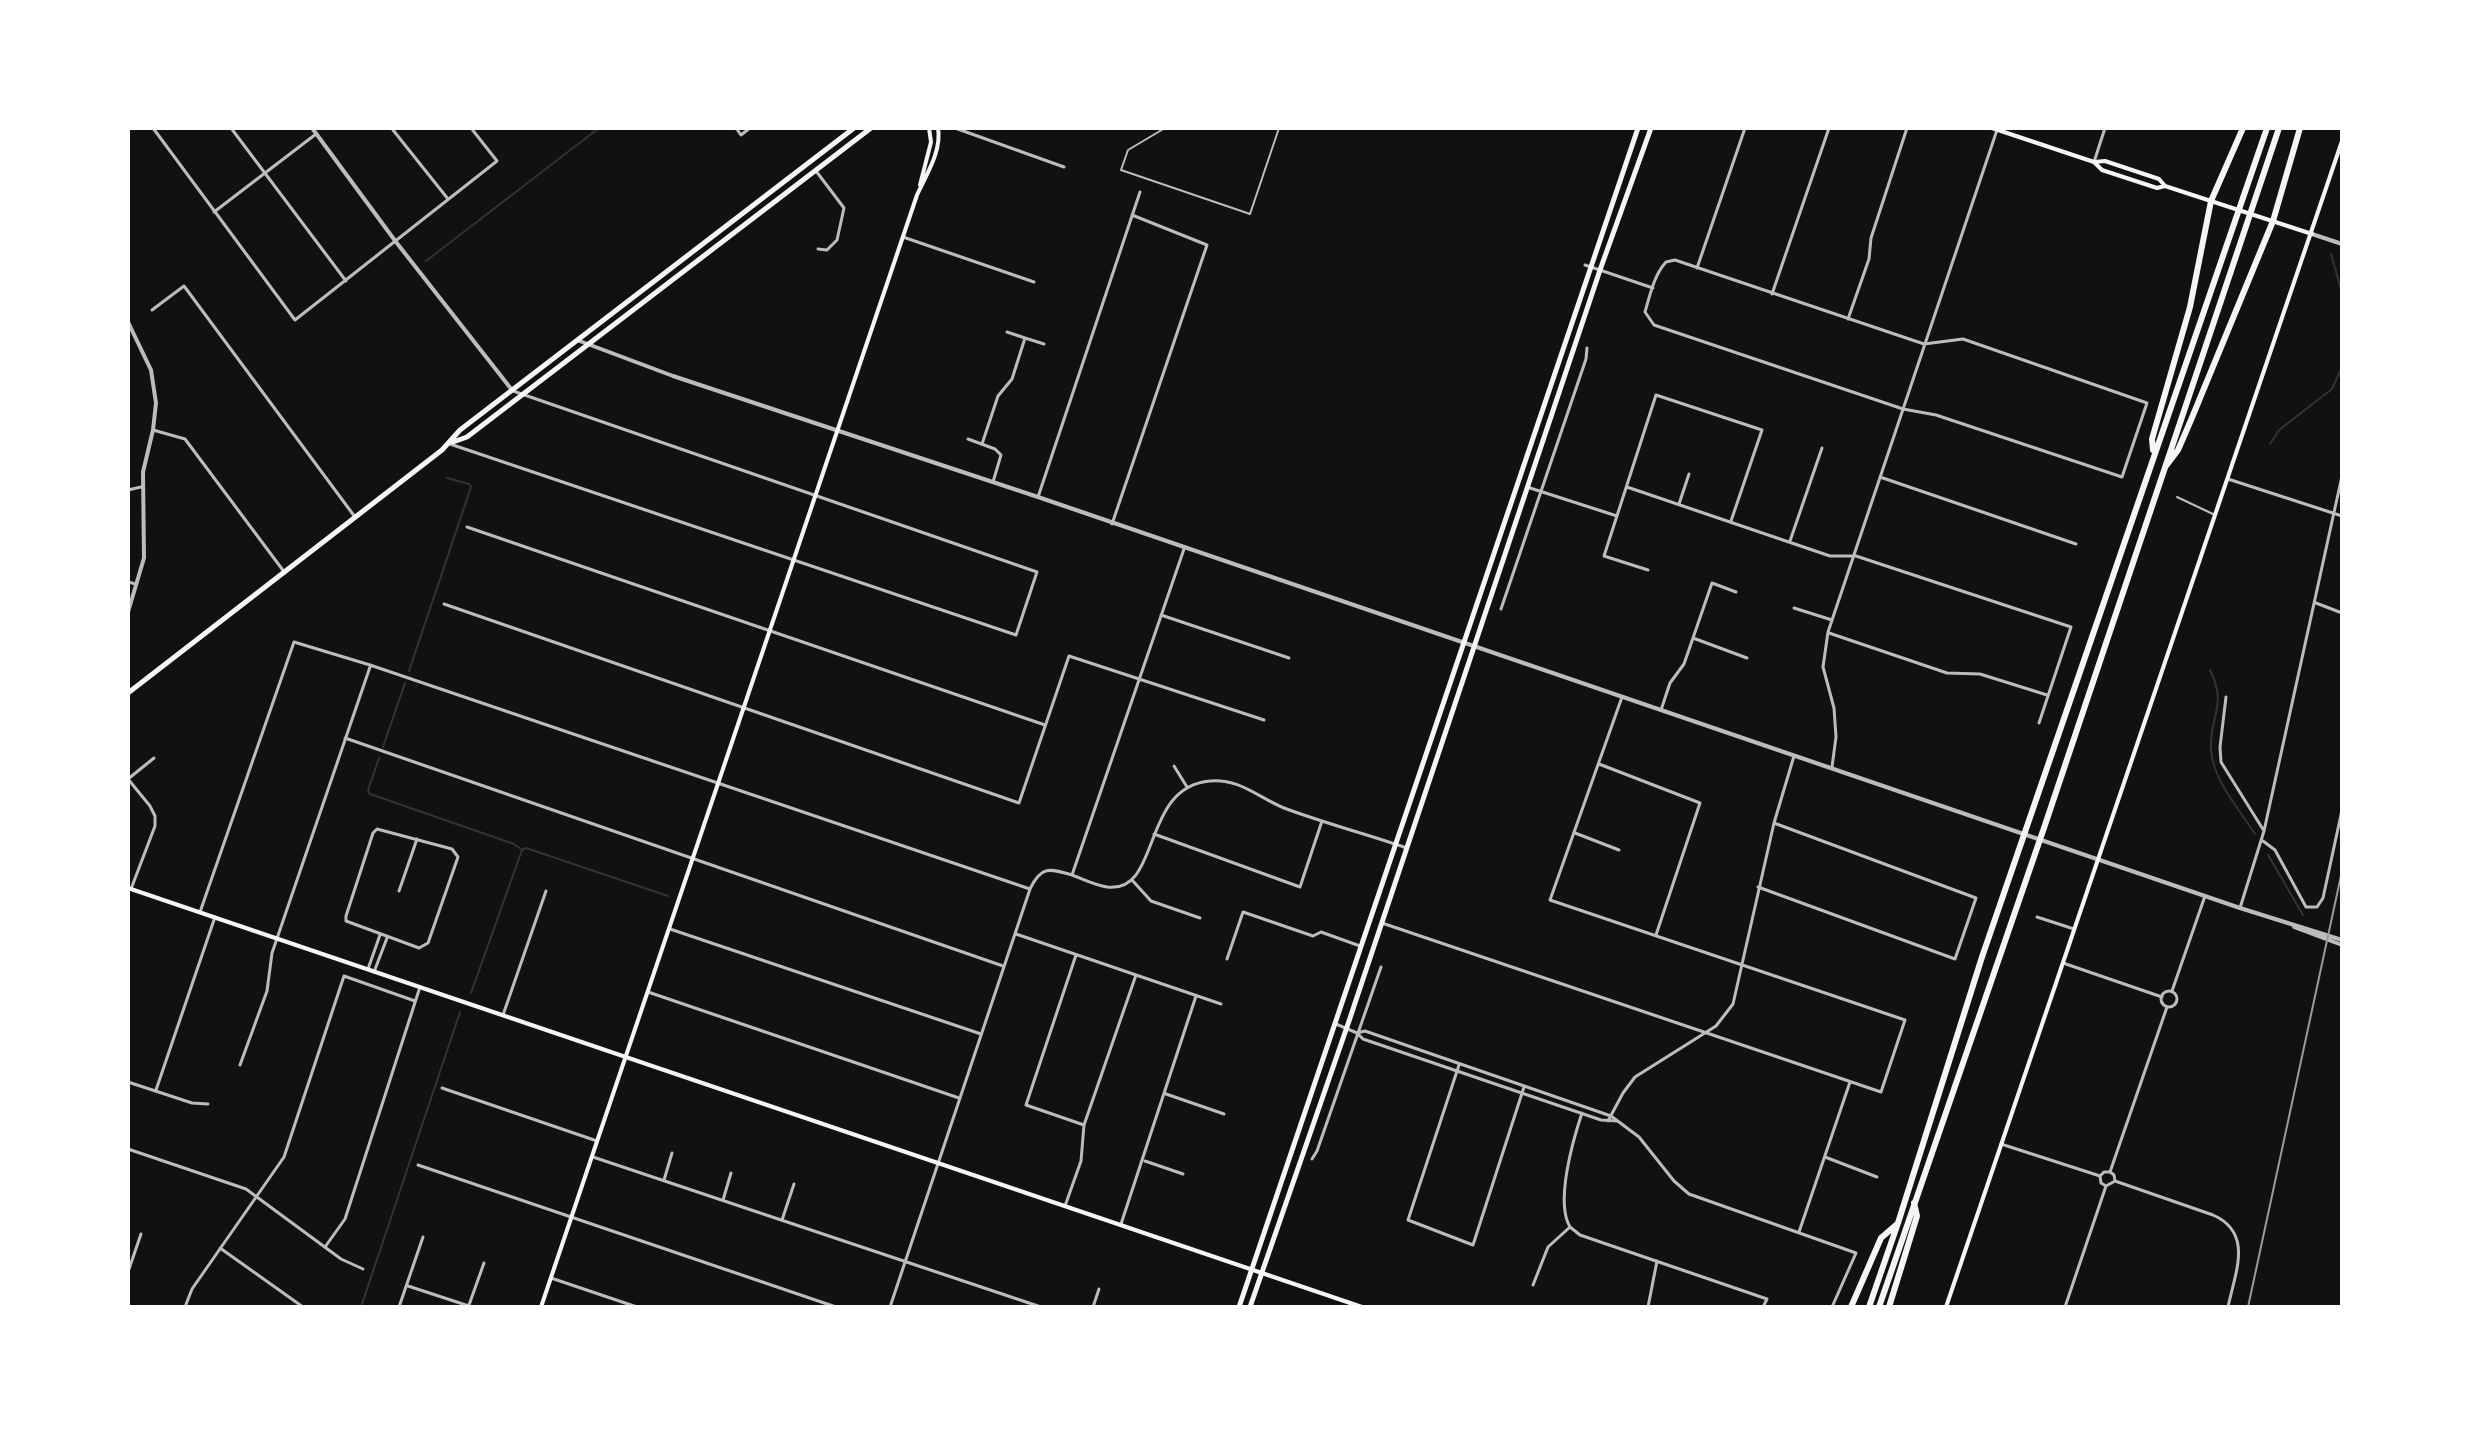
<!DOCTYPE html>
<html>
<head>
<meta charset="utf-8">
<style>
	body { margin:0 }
	#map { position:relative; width:2470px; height:1435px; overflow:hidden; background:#111; font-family:Signika,sans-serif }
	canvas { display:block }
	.frame { position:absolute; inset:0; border:130px solid #fff; pointer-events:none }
</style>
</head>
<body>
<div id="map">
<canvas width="2470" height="1435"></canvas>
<div class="frame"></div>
</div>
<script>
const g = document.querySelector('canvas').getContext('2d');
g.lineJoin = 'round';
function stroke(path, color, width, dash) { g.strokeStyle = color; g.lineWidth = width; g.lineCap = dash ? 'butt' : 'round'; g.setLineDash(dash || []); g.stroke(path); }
stroke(new Path2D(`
	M2331 254 2342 293
	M426 261 599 128
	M2270 444 2279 430 2332 389 2342 367
	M2210 670C2228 705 2209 717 2211 750 2213 780 2239 809 2255 834
	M409 671 471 487 469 484 447 478
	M383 747 405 683
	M379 758 368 790 370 794 514 844 521 849
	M2268 855 2303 915
	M471 993 522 850 526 848 668 896
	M361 1307 460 1012`), '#333', 2);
stroke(new Path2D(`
	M1165 128 1128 150 1121 170 1250 214 1279 128
	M2177 497 2215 515`), '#bcbcbc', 2);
stroke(new Path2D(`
	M153 128 295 320 497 161 471 128
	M231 128 346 281
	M736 128 741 135 750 128
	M955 128 1064 167
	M393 130 448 199
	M2094 162 2105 128
	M816 171 844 208 837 240 827 250 818 249
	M214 212 316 134
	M903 237 1034 282
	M1675 260 1924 344 1963 339 2147 403 2122 477 1936 415 1903 409 1654 325 1645 312C1650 295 1654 275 1666 262Z
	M1585 265 1653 288
	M1697 268 1745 128
	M1772 294 1829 128
	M152 310 184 286 355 517
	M1848 319 1869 259 1871 238 1907 128
	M1025 338 1044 344
	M153 430 185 439 285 573
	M968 439 995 449 1001 455 993 482
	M450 444 1016 635 1037 572 513 391
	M982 444 998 396 1012 379 1025 338 1007 332
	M1880 477 2076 544
	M2228 479 2342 516
	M1527 487 1617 516
	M1627 487 1830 556H1856L2071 627 2039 723
	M128 490 141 487
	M1038 497 1140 192
	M1679 504 1689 474
	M1112 524 1207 245 1132 215
	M467 527 1045 725
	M1790 541 1822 448
	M1648 570 1604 556 1656 395 1762 430 1731 521
	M128 582 136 584
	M2316 603 2342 613
	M444 604 1019 803 1069 656 1264 720
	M1794 608 1832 620
	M1501 609 1586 359 1587 348
	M1161 615 1289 658
	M1829 633 1947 673 1980 674 2047 695
	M1693 638 1747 658
	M2226 697 2220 747 2221 762 2264 831
	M1661 710 1670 683 1684 664 1712 583 1736 592
	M345 738 1003 966
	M1599 764 1700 803 1656 935
	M1174 766 1187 787
	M1832 767 1836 737 1834 708 1823 667 1828 632 1997 130
	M377 829 452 849 458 857 428 943 419 948 346 921V916L373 833Z
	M1575 833 1619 850
	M1154 834 1300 887 1322 821
	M2263 841 2275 850 2306 907H2317L2323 898 2342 810
	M1072 875C1083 879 1095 885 1107 887 1162 894 1140 787 1210 781 1239 778 1259 798 1284 808 1324 823 1366 834 1407 848
	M1132 880 1151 901 1200 918
	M1758 887 1955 959 1976 898 1774 823
	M131 889 155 826V816L150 806 128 779 154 758
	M399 891 417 839
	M2240 908 2264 831 2342 476
	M200 912 294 642 370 665 1030 889
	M2037 917 2074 929
	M1382 923 1881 1092 1905 1020 1550 900 1622 697
	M670 929 981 1034
	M1016 934 1221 1004
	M1076 955 1026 1105 1084 1125
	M1227 959 1243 912 1313 936 1321 932 1360 946
	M2063 963 2162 997
	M368 969 380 935
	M374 972 387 938
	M2172 991 2205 896
	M2161 999a8 8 0 1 1 16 0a8 8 0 1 1-16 0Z
	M648 992 959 1098
	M503 1015 546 891
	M1336 1024 1357 1033 1363 1039 1601 1120 1618 1121
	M1357 1033 1365 1031 1611 1116 1639 1137 1674 1181 1689 1194 1856 1253 1832 1307
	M240 1065 267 991 272 953 370 667
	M1459 1065 1408 1220 1473 1245 1524 1087
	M128 1082 192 1103 208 1104
	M442 1088 597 1141
	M156 1090 215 917
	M1166 1094 1224 1114
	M1608 1121 1623 1093 1635 1077 1716 1026 1733 1004 1774 823 1794 756
	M2001 1144 2100 1176
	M128 1149 246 1189 341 1259 363 1269
	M593 1157 1041 1307
	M1825 1157 1877 1177
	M1312 1159 1317 1151 1381 967
	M1145 1161 1183 1174
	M418 1165 836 1307
	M2110 1172 2167 1007
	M664 1180 672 1153
	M2115 1181 2213 1215C2254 1233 2235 1273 2228 1307
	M723 1200 731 1173
	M1065 1206 1081 1161 1084 1125 1136 975
	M782 1220 794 1184
	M1121 1224 1196 996
	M1570 1227 1580 1235 1767 1299 1763 1307
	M1799 1232 1850 1082
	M325 1247 345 1219 420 987
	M220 1248 303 1307
	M128 1272 141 1234
	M551 1278 637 1307
	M1533 1285 1548 1247 1570 1227C1555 1202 1573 1140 1582 1113
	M408 1286 469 1306
	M469 1305 484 1263
	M185 1307 192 1289 284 1157 344 976 415 1001
	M399 1307 423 1237
	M890 1307 1030 889C1041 866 1049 868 1072 875L1184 549
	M1093 1307 1099 1289
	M1648 1307 1657 1261
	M2065 1307 2106 1186 2115 1181 2114 1175 2110 1172H2104L2100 1176 2101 1183 2106 1186`), '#bcbcbc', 3);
stroke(new Path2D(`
	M312 128 396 242 512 390
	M2312 234 2342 244
	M128 322 151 370 156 403 153 430 143 472 144 558 128 612
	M577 340 673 376 1038 497 2240 908 2342 940
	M2294 927 2342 945`), '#bcbcbc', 4);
stroke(new Path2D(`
	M1992 128 2094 162 2102 170 2157 188 2165 186
	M2094 162 2105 161 2159 179 2165 186 2312 234
	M920 185 931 142 929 128
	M128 888 1362 1307
	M541 1307 917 195C926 175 942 151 938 128
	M1946 1307 2342 141`), '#f5f5f5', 4);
stroke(new Path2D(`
	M453 442 467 437 871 128
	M128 693 442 450 460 430 854 128
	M1239 1307 1638 128
	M1250 1307 1348 1024 1600 270 1651 128`), '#f5f5f5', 5);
stroke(new Path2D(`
	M2153 450 2152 439 2190 307 2211 201 2243 128
	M2166 466 2178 450 2191 420 2273 221 2300 128
	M1851 1307 1881 1238 1896 1225
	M1869 1307 1898 1223 1982 957 2267 128
	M1879 1307 2045 825 2279 128
	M1889 1307 1917 1216 1914 1203`), '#f5f5f5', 6);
stroke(new Path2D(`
	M2248 1307 2342 871`), '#9a9a9a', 2);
</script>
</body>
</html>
